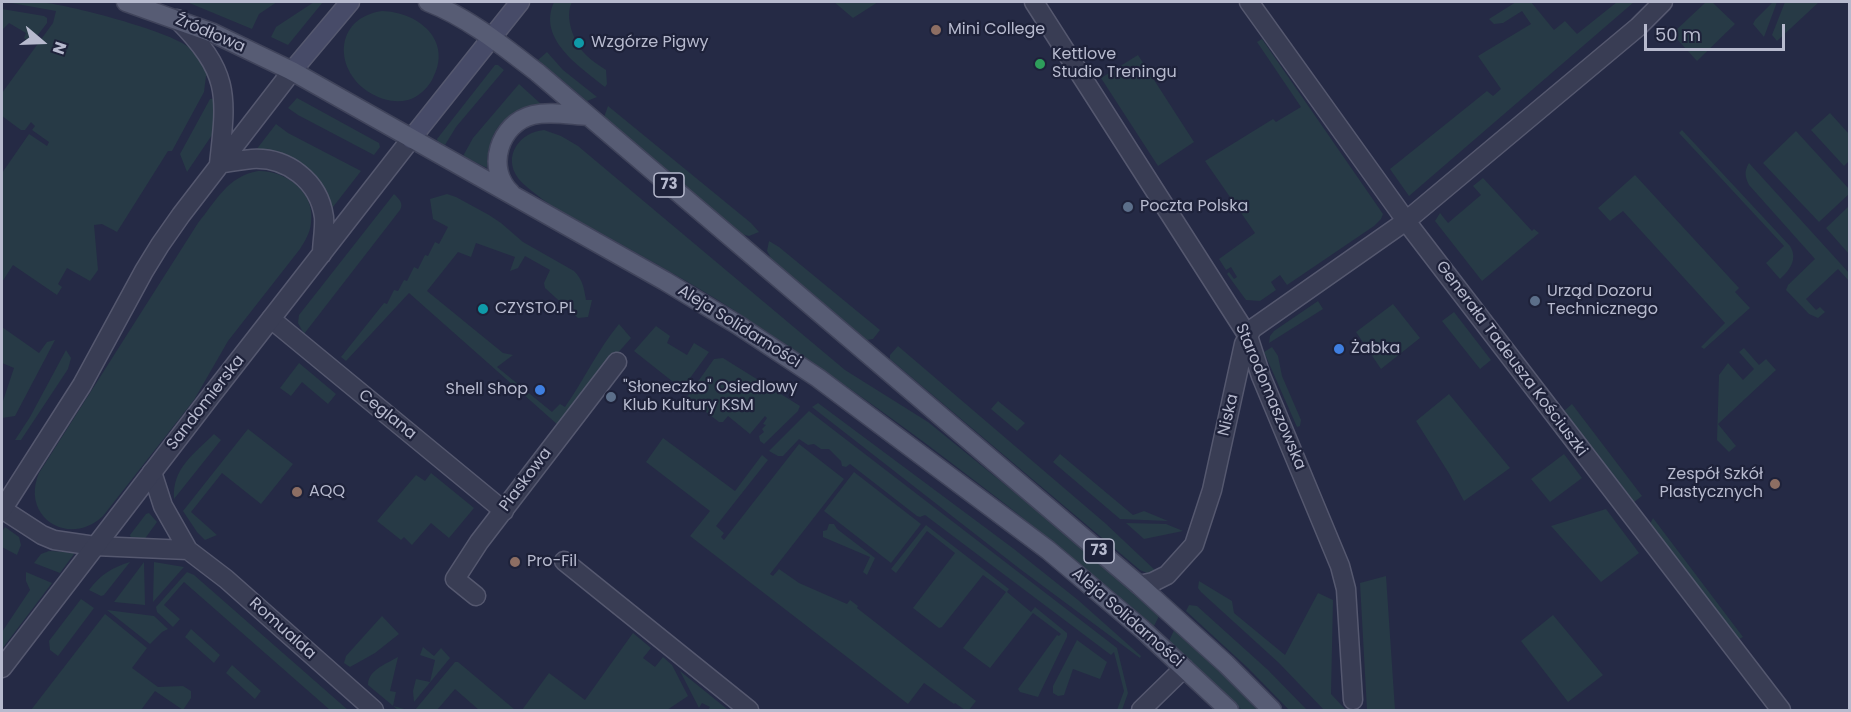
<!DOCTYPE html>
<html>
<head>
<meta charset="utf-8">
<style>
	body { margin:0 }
	#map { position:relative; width:1851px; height:712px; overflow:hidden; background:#252a45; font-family:Poppins,sans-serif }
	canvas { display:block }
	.frame { position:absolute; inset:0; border:3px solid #b7bace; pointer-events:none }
	.north { position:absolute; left:12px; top:12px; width:60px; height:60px; -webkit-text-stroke:4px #1e223a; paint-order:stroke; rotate:109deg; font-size:16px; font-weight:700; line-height:24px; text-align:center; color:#b7bace }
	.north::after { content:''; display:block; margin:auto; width:21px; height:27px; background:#b7bace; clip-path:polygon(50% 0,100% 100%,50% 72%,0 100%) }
	.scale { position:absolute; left:1644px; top:24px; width:141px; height:27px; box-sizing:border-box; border:3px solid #b7bace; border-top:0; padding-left:8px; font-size:18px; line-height:21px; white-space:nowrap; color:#b7bace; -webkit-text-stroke:4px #1e223a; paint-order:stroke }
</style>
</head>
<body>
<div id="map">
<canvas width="1851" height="712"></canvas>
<div class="frame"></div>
<div class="north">N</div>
<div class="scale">50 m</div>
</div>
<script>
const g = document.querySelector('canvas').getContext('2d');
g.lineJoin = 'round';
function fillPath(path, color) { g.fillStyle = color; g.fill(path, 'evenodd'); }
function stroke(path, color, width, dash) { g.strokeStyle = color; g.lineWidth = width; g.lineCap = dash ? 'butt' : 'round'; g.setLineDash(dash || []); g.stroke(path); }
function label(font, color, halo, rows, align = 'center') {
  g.font = font + ' Poppins,sans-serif'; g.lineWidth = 4.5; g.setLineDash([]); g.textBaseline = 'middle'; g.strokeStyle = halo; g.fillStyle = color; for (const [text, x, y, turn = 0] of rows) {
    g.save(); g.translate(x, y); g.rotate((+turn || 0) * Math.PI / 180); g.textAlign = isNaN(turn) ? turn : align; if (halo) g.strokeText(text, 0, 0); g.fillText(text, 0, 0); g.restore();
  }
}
fillPath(new Path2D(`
	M6 2C17 2 28 0 39 2 67 4 170 31 190 48 200 56 205 67 211 78L206 76 204 92 172 151H168L117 232 102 224 94 225 98 270 90 281 67 268 58 284 62 287 57 295 13 265 2 282V173L29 134 47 146 49 142 32 130 35 126 31 122 25 130H21L2 116 3 103 2 93 53 23 56 11Z
	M187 2H277L259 14 252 29Z
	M314 2H323L288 45 271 37 276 27Z
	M554 2H572C564 17 574 43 586 55 592 61 599 65 606 70L607 84 605 87C579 66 537 39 554 2Z
	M834 2H878L853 18Z
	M1516 2H1531L1554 30 1565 21 1577 34 1617 2H1634L1409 196 1390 169 1487 91 1493 96 1501 89 1478 56 1531 24 1522 11 1503 23 1494 24 1489 19Z
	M1706 2H1712L1735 24 1697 61 1676 38 1674 32Z
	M1773 2H1777L1764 37 1753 24 1755 20Z
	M1785 2H1819L1777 41 1772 35Z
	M2 9 44 16 47 18V23L31 44 24 38 26 33 9 23 2 30Z
	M382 11C419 12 454 41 432 80 427 89 418 97 408 100 395 103 383 100 372 94 333 72 333 18 382 11Z
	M1262 39 1383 214 1381 219 1374 226 1287 285 1280 275 1271 282 1276 290 1260 301 1246 300 1227 274 1229 272 1234 279 1237 277 1231 267 1226 270 1219 259 1255 233 1205 161 1273 119 1276 122 1301 107 1257 42Z
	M547 52 563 70 597 97 587 101 538 60Z
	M1138 55 1194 142 1158 166 1101 78Z
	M495 65H498L504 70 456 127 445 145 438 142 437 139Z
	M519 84 541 104C516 111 495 118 489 149 487 155 488 162 487 168L463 156 473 138Z
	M217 98 212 135 187 172 180 154 210 99Z
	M297 98 379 143 380 147 374 155 298 115 288 108Z
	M608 106 751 223 759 232 749 236 741 234 604 117Z
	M1830 113 1849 134V161L1844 166 1811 130Z
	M276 124 288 133 361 171 333 207H331C320 172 294 149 256 150Z
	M544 130 561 136 578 146 845 370 928 422 1051 522 1160 614 1154 626C1022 513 883 407 738 313 694 284 647 259 601 233 582 222 560 212 542 199 534 192 524 186 518 178 502 156 520 132 544 130Z
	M1682 130 1790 246C1798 259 1790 270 1780 279L1766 263 1784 246 1679 133Z
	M1796 131 1849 189V194L1819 222 1763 163Z
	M1749 163 1849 273V281L1838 269 1806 299 1816 310 1820 307 1825 312 1818 318 1809 314 1786 290 1788 285 1815 259 1749 185C1745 177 1744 171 1749 163Z
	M258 171C285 170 316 192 311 223 310 233 305 241 300 249L228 341 194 400 103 516C69 548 20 517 39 473L198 223C216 201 228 176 258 171Z
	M1635 175 1739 288 1735 292 1750 308 1704 349 1701 347 1725 323 1623 211 1610 221 1598 208Z
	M1483 178 1532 231 1534 229 1539 233 1482 281 1435 221 1440 213 1448 223 1481 195 1473 186Z
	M394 194C399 199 404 203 400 210L304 334 298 323 299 315Z
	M447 194 456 197 489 215 501 223 523 242 574 271C583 280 584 288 586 300H592L588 317 578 318 545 288 544 283 550 270 525 256 518 268 510 271 515 257 476 243 471 257 458 252 427 291 503 353 513 355 497 367 552 412 560 404 565 407C584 380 598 349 619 324L631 338 586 389 558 425 409 293 346 361 341 357 384 303 387 304 394 290 398 291 404 280 407 281 414 267 418 269 425 255 428 256 435 242 439 244 448 227 433 219 430 199Z
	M1849 206V254L1826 228Z
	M769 241 779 247 880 330 873 339 867 340 772 260 767 251Z
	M1318 301 1323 309 1269 343 1270 336 1274 331Z
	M1393 304 1420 338 1381 369 1356 332Z
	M1454 312 1491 360 1480 369 1442 321Z
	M656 326 670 336 667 343 687 355 694 343 709 352 682 389 634 351Z
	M2 327 39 353 47 342 55 340 15 416 2 418V404L14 368 2 363Z
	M898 346 1105 523 1158 573 1149 574 1140 570 890 359V355Z
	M1272 347 1278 356 1282 376 1301 420 1300 426 1297 427 1264 352Z
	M1744 348 1759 365 1766 359 1776 370 1718 424 1736 446 1729 452 1717 440 1719 375 1728 363 1743 380 1754 369 1739 352Z
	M66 350 71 358 68 369 21 440H15L30 417Z
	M723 358 800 406 798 411 764 444 760 441 759 436 764 432 762 429 766 425 763 424 767 418 765 416 750 434 728 416 723 422H719L693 402 691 404 687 397 714 359Z
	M299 363 336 394 328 404 302 382 291 396 280 388Z
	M1449 394 1510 468 1464 501 1450 475 1416 421Z
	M998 401 1025 423 1017 431 991 409Z
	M818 403 1014 549 1078 600 1141 656 1140 658 1020 569 812 407Z
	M1572 404 1642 496 1634 502 1564 411Z
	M809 411 1117 648 1128 693 1122 710H1117L1124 691 1114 652 1111 655 925 515 920 517 917 516 850 464 846 467 842 466 841 461 829 449H821L814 444 808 445 799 439 783 456H778L769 451Z
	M248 429 293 464 261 504 222 473 191 512 217 535 205 540 197 532 183 511Z
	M214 434 221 440 174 499C172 468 194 454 214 434Z
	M663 438 735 491 762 455 768 460 716 526 724 533 721 537 724 540 799 444 844 479 770 574 773 576 779 569 799 583 847 604 850 600 858 606 857 608 976 701 969 710H965L955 703 954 704 924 683 908 704 690 536 710 511 646 462Z
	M1060 454 1133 515 1144 511 1168 521 1120 519 1053 462Z
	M1564 454 1582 478 1550 502 1531 479Z
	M854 472 921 524 891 563 824 511Z
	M431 473 474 508 449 538 431 523 412 545 404 537 401 540 377 521 416 475 425 481Z
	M1606 509 1639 553 1601 582 1551 526Z
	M149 513 157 522 144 540 131 538 130 535 146 514Z
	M1653 518 1743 637 1739 639 1650 524Z
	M1126 523 1166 524 1183 531 1144 539Z
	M829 524H834L837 529 875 558 867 575 863 572 870 557 823 537V531L827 530Z
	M926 525 1009 589 1007 592 1031 612 1035 607 1067 633V637L1038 697 1020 692 1018 689 1057 635 1059 636 1061 634 1033 613 990 668 963 648 1006 592 983 575 942 627 939 628 913 608 955 553 927 531 896 573 891 569Z
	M5 527 19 537 21 545 17 555 2 547V532Z
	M49 551 72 552 74 554 60 573 34 563 41 554Z
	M130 562 104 595 101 596 89 590C100 575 113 567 130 562Z
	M144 562 145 605 114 602Z
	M154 562 184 567 153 602Z
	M26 572 52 583 2 649V632L30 590 26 581Z
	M187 572 194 575 348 710H330L184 582 164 605 180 619 173 627 157 612 156 607Z
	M1386 576 1395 710H1367L1360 583Z
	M1199 581 1232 601 1234 613 1285 655 1318 593 1333 600 1331 694 1346 710H1324L1279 663 1201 592 1198 588Z
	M81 599 94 608 58 656 50 650 49 641Z
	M1189 605 1197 606 1268 670 1307 710H1289L1248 668 1186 611Z
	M107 610 154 616 168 629 162 632 150 644Z
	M105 614 147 648 132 668 158 687 183 686 191 691V698L183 710 155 691 141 710H31Z
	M1553 615 1603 675 1568 702 1521 641Z
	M382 616 399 634 375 653 350 667 344 663 346 656Z
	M1175 628 1228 679 1257 710H1242L1169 641Z
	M191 629 220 655 214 663 185 637Z
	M633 633 651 648 643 658 655 667 663 657 672 665 688 696 667 710H522L549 673 585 700Z
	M1077 640 1107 662 1100 679 1073 669 1064 695 1058 696 1053 693V686Z
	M423 647 434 656 441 648 450 658 414 702 413 691 416 679 430 682 435 660 420 655Z
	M398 657 390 691 396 692 393 706 408 710H398L368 685C368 670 386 664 398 657Z
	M455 662H458L514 709 479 710 455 689 437 710H415Z
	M232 665 261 691 255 699 226 673Z
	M680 671 727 709V710H708L710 707 702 703 699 708Z`), '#273a46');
const minor = new Path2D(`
	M1034 2 1248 336 1261 376 1340 566 1346 589 1353 700
	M1249 2 1412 229 1781 710
	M271 319 504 511
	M152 472 163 506 188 550 226 579 374 710
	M2 509 42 535 54 540 95 546 188 550
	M564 561 749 710
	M1139 585 1153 582 1167 575 1194 545 1212 490 1244 344 1252 329 1406 221 1638 27 1663 2
	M476 596 455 579 479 542 617 362
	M1141 710 1184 668`);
const tertiary = new Path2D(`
	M177 19C230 73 227 93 219 164
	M219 164C230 162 241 160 252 159 287 157 319 181 324 217 325 229 322 242 322 254
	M2 510 82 385 144 271 160 245 181 215 292 71
	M2 668 210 397 411 139`);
const secondary = new Path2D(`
	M292 71 350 2
	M411 139 520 2`);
const primary = new Path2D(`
	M126 2 213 33 292 71 665 281 738 325 818 378 1048 550 1143 630 1229 710
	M428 2C469 18 503 46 538 73L1139 585 1226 664 1272 710
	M511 193C485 169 499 123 533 115 550 111 570 115 588 116`);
stroke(minor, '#55586f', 21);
stroke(tertiary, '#55586f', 21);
stroke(secondary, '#55586f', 21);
stroke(primary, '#40445b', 21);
stroke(minor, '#393d54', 18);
stroke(tertiary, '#393d54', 18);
stroke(secondary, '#474b68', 18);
stroke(primary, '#575c74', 18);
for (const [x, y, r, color] of [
	[936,30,6,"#8d6e63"],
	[579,43,6,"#0f9aa8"],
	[1040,64,6,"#2e9e5b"],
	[1128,207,6,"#5c6f8a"],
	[1535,301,6,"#5c6f8a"],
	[483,309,6,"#0f9aa8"],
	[1339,349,6,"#3f7fe0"],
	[540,390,6,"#3f7fe0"],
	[611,397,6,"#5c6f8a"],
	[1775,484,6,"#8d6e63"],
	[297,492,6,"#8d6e63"],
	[515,562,6,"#8d6e63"]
]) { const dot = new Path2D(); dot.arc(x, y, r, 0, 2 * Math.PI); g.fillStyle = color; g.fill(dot); stroke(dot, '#1e223a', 2); }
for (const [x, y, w] of [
	[669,185,30],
	[1099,551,30]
]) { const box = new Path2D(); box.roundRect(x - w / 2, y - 12, w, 24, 4.5); g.fillStyle = '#1e223a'; g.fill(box); stroke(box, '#b7bace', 1.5); }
label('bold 15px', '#b7bace', null, [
	["73",669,185],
	["73",1099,551]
]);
label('16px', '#b7bace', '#1e223a', [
	["Mini College",948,30],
	["Wzgórze Pigwy",591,43],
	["Kettlove",1052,55],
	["Studio Treningu",1052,73],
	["Poczta Polska",1140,207],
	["Urząd Dozoru",1547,292],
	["Technicznego",1547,310],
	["CZYSTO.PL",495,309],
	["Żabka",1351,349],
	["\"Słoneczko\" Osiedlowy",623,388],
	["Klub Kultury KSM",623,406],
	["Shell Shop",528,390,"right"],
	["Zespół Szkół",1763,475,"right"],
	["Plastycznych",1763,493,"right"],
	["AQQ",309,492],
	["Pro-Fil",527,562]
], 'left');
label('16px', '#b7bace', '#1e223a', [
	["Źródłowa",210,34,23],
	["Aleja Solidarności",739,327,32],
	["Generała Tadeusza Kościuszki",1511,359,53],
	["Starodomaszowska",1270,397,67],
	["Sandomierska",206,403,-52],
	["Ceglana",387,415,39],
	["Niska",1229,415,-77],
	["Piaskowa",526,480,-53],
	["Aleja Solidarności",1127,618,41],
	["Romualda",282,629,42]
]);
</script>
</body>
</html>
